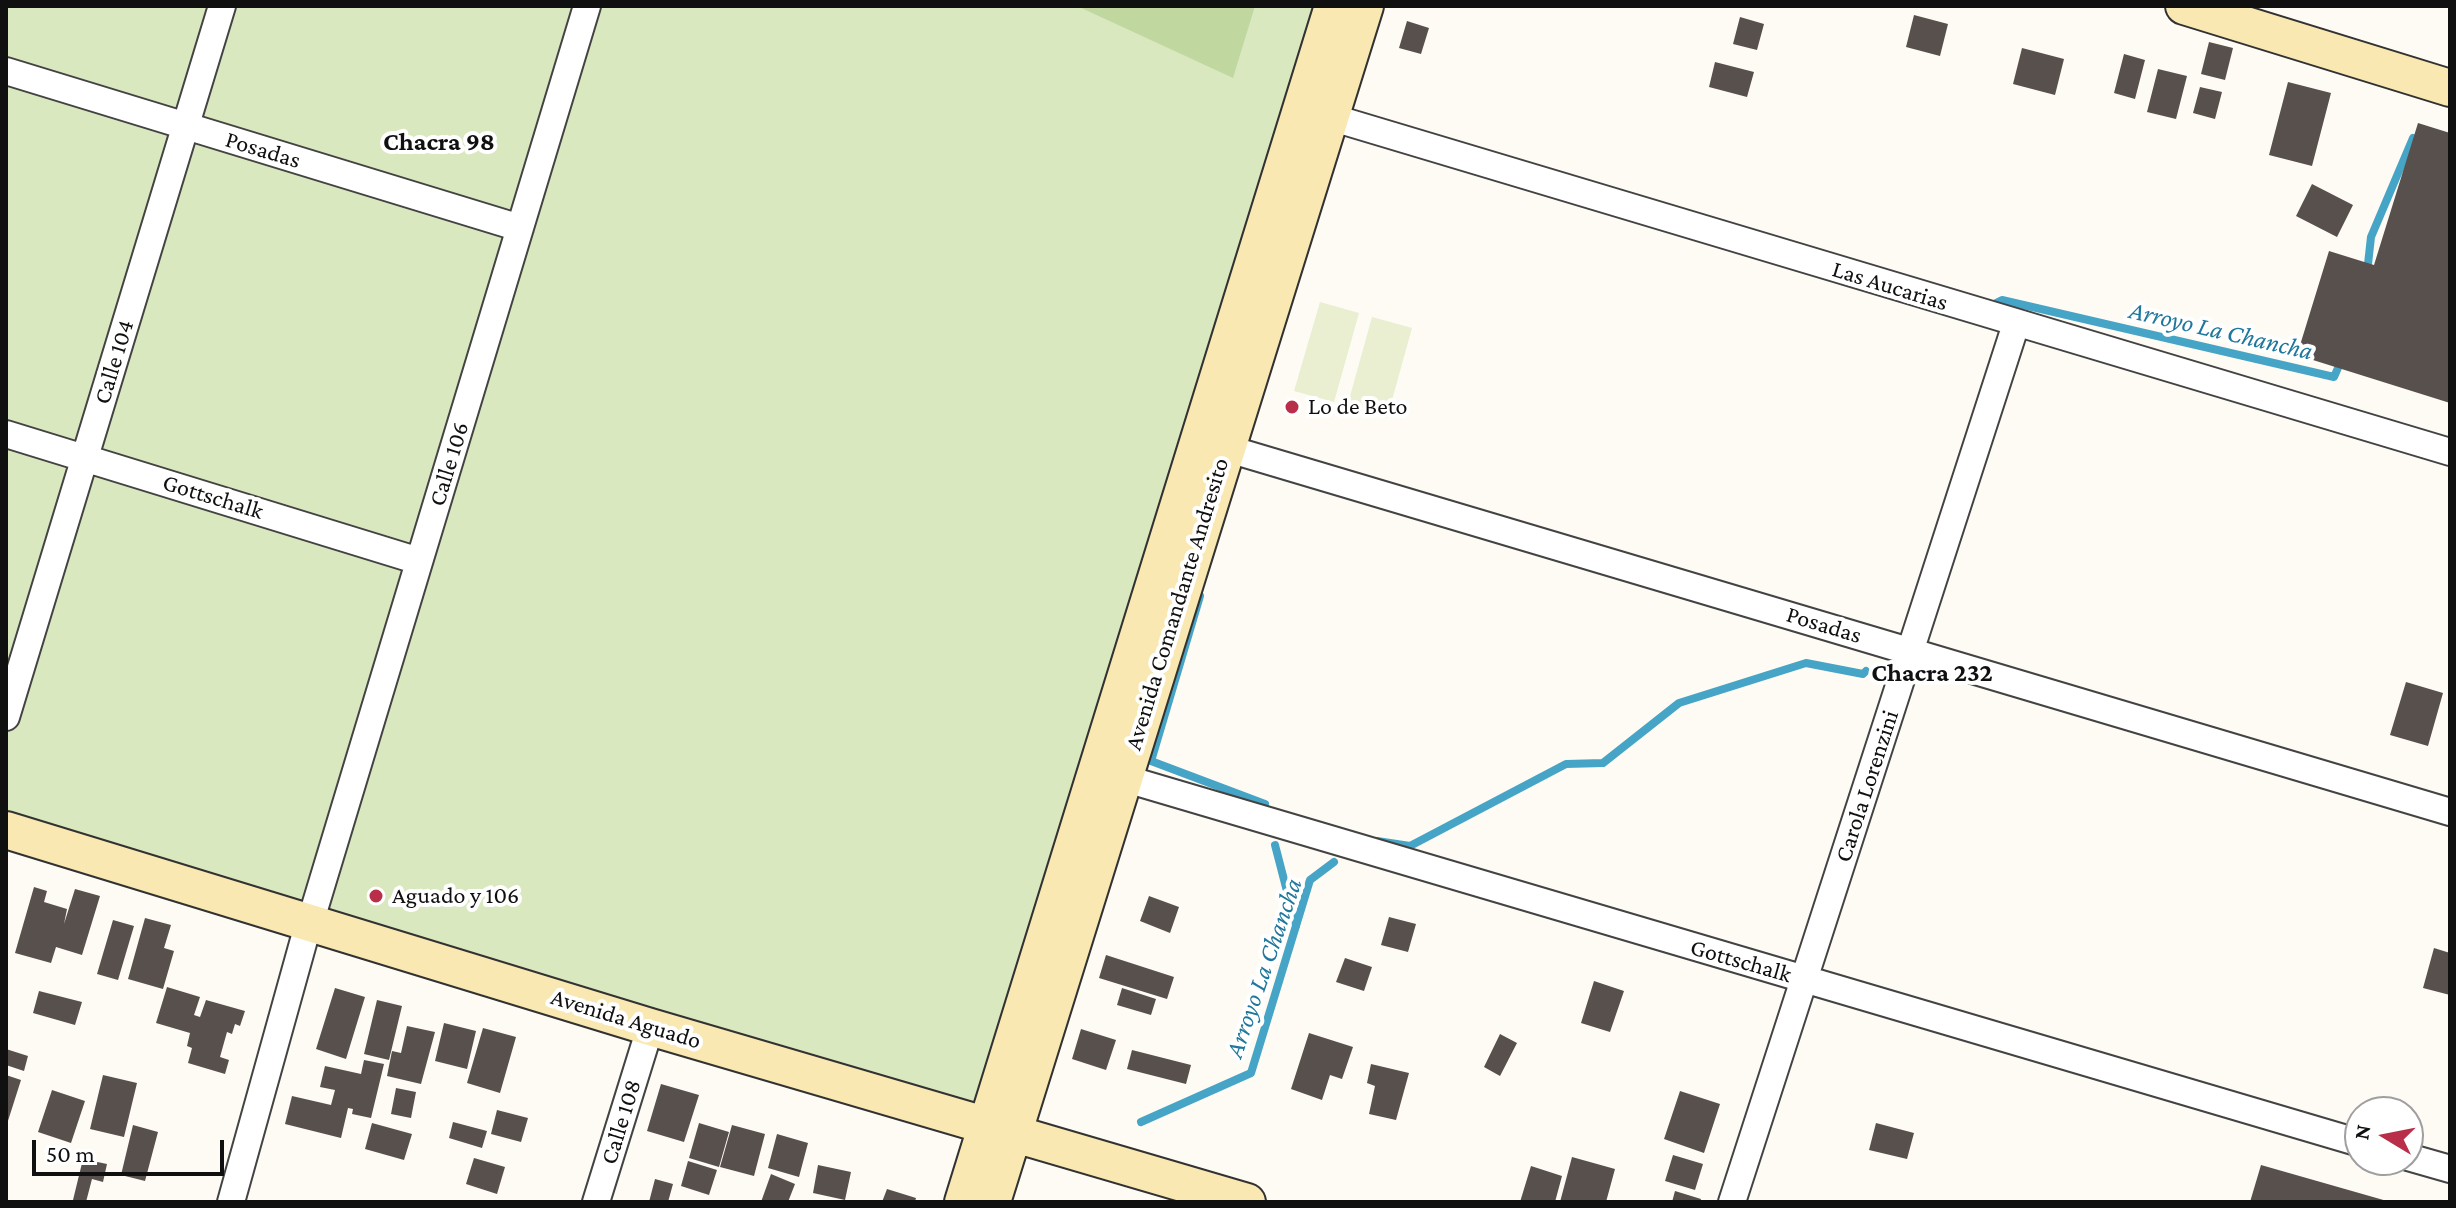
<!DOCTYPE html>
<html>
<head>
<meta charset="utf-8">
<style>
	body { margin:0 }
	#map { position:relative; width:2456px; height:1208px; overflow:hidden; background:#fefbf4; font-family:"Crimson Pro",serif }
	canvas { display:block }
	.frame { position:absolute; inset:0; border:8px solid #101010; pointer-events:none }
	.north { position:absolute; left:2344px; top:1096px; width:80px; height:80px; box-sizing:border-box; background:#fff; border:2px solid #9f9f9f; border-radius:50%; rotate:280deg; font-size:22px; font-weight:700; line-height:32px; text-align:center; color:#101010 }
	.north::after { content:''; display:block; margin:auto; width:28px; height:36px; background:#b92f49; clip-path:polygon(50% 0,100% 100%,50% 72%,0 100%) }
	.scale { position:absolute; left:32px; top:1140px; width:192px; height:36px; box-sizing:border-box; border:4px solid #101010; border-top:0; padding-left:10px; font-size:24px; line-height:28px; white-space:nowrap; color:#101010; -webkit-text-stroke:6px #fff; paint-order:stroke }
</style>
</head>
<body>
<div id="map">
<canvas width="2456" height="1208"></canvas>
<div class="frame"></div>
<div class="north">N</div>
<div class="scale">50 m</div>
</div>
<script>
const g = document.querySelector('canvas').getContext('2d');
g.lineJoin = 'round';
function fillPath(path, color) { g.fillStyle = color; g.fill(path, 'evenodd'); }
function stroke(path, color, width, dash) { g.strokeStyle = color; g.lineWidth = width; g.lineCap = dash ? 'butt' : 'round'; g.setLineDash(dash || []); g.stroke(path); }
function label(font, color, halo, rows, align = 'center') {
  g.font = font + ' "Crimson Pro",serif'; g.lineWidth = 8; g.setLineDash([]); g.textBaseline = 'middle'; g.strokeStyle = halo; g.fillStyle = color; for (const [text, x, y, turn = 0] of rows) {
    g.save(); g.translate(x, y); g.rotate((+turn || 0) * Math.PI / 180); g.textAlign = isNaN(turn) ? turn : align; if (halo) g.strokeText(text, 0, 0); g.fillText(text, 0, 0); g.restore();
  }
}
fillPath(new Path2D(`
	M6 6H1323L976 1120 6 822Z`), '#dae8bf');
fillPath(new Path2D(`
	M1077 6H1255L1233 78Z`), '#c0d89f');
fillPath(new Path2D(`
	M1320 302 1359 313 1334 402 1294 391Z
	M1372 317 1412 328 1387 418 1347 407Z`), '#e9efd0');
stroke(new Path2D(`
	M2367 273 2371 237 2413 138
	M1992 305 2002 300 2334 377 2341 361
	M1200 596 1151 761 1265 804
	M1377 841 1410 846 1566 764 1603 763 1679 703 1806 663 1863 674 1866 671
	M1275 845 1296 926
	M1141 1122 1251 1073 1310 880 1334 862`), '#46a5c6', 8);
fillPath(new Path2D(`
	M1914 15 1948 24 1940 56 1906 47Z
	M1740 17 1764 24 1757 50 1733 44Z
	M1407 21 1429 28 1421 54 1399 48Z
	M2209 42 2233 48 2225 80 2201 74Z
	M2022 48 2064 59 2055 95 2013 84Z
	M2124 54 2145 60 2135 99 2114 93Z
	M1715 62 1754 72 1747 97 1709 87Z
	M2158 69 2187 76 2176 119 2147 112Z
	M2288 82 2331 93 2312 166 2269 155Z
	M2200 87 2222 92 2215 119 2193 113Z
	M2418 123 2450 133V403L2297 355 2329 251 2374 265Z
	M2312 184 2353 205 2337 237 2296 216Z
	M2406 682 2443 693 2428 746 2390 735Z
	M34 887 47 891 44 902 67 909 64 924 75 889 100 896 82 955 56 947 51 963 15 953Z
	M1149 896 1179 907 1170 933 1140 921Z
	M1389 917 1416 924 1408 952 1381 945Z
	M145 918 171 925 164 948 174 951 163 989 128 979Z
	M113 920 134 926 118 980 97 974Z
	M2434 948 2450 953V995L2423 988Z
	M1106 955 1174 977 1167 999 1099 978Z
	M1345 958 1372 967 1364 991 1336 982Z
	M1594 981 1624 991 1610 1032 1581 1023Z
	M167 987 200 997 194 1015 200 1017 206 1000 245 1011 240 1026 235 1024 232 1034 227 1032 220 1057 229 1060 225 1074 188 1063 192 1048 187 1046 190 1033 156 1023Z
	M335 988 365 997 346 1059 316 1049Z
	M1122 988 1156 999 1151 1015 1117 1005Z
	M39 991 82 1002 75 1025 33 1013Z
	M377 1000 402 1006 389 1060 364 1054Z
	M444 1023 476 1031 467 1069 435 1061Z
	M407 1026 435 1032 421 1084 387 1076 392 1051 401 1053Z
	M483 1028 516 1037 500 1093 467 1083Z
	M1081 1029 1116 1040 1106 1070 1072 1059Z
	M1309 1033 1353 1047 1342 1079 1330 1075 1322 1100 1291 1089Z
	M1500 1034 1517 1043 1500 1076 1484 1067Z
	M6 1049 28 1056 24 1071 6 1065Z
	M1132 1050 1191 1065 1186 1084 1127 1069Z
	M364 1060 384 1064 371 1118 352 1114 353 1109 348 1108 341 1138 285 1124 292 1096 331 1105 335 1090 320 1087 325 1066 361 1074Z
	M1371 1064 1409 1073 1396 1120 1369 1114 1375 1086 1367 1083Z
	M6 1075 21 1080 7 1124H6Z
	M103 1075 137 1083 124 1137 90 1129Z
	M661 1084 699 1095 684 1142 647 1131Z
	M396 1088 416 1092 411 1118 391 1114Z
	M52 1090 85 1101 71 1143 38 1132Z
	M1680 1091 1720 1104 1704 1153 1664 1139Z
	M497 1110 528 1118 521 1142 491 1134Z
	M453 1122 487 1131 482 1148 449 1138Z
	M372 1123 412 1134 404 1160 365 1149Z
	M699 1123 729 1132 719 1167 689 1158Z
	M1876 1123 1914 1133 1907 1159 1869 1150Z
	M133 1125 158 1132 145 1181 121 1175Z
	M732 1125 765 1134 754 1176 720 1167Z
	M777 1134 808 1143 799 1177 768 1168Z
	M1673 1155 1703 1164 1695 1190 1665 1181Z
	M1572 1157 1615 1169 1606 1202H1560Z
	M474 1158 505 1167 497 1194 466 1184Z
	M83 1159 107 1164 103 1182 92 1179 86 1202 73 1200Z
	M688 1161 717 1170 709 1195 681 1186Z
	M818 1165 851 1172 845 1200 813 1193Z
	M2261 1165 2387 1201V1202H2250Z
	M1531 1166 1562 1176 1555 1202H1520Z
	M771 1174 795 1184 788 1202H761Z
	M655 1179 673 1184 668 1202H649Z
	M887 1189 916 1198 915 1202H882Z
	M1675 1191 1701 1199 1700 1202H1672Z`), '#58504d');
const street = new Path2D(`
	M6 71 520 228
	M1330 117 2450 452
	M6 434 419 561
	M1212 444 2450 812
	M6 717 222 6
	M1123 778 2360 1143
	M310 923 587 6
	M2408 1157 2450 1169
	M231 1202 305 936
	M596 1202 646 1041
	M1732 1202 2016 324`);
const secondary = new Path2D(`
	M2184 6 2450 88
	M6 830 650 1027 1247 1202
	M963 1202 1333 6
	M992 1202 1365 6`);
stroke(street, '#434343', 30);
stroke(secondary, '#323232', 40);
stroke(street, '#fff', 26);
stroke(secondary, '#fae8b3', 36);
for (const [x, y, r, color] of [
	[1292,407,8,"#b92f49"],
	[376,896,8,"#b92f49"]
]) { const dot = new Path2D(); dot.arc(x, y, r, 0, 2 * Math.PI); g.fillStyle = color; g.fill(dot); stroke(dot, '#fff', 3); }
label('24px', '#101010', '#fff', [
	["Posadas",263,150,17],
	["Las Aucarias",1890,286,17],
	["Calle 104",114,362,-73],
	["Calle 106",449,464,-73],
	["Gottschalk",213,497,17],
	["Avenida Comandante Andresito",1177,604,-73],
	["Posadas",1824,625,17],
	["Carola Lorenzini",1867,786,-72],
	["Gottschalk",1741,961,16],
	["Avenida Aguado",626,1019,17],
	["Calle 108",621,1122,-73]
]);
label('24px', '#101010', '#fff', [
	["Lo de Beto",1308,407],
	["Aguado y 106",392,896]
], 'left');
label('bold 26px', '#101010', '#fff', [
	["Chacra 98",439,142],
	["Chacra 232",1932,673]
]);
label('italic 26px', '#1f779c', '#fff', [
	["Arroyo La Chancha",2221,331,13],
	["Arroyo La Chancha",1264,968,-71]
]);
</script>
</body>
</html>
